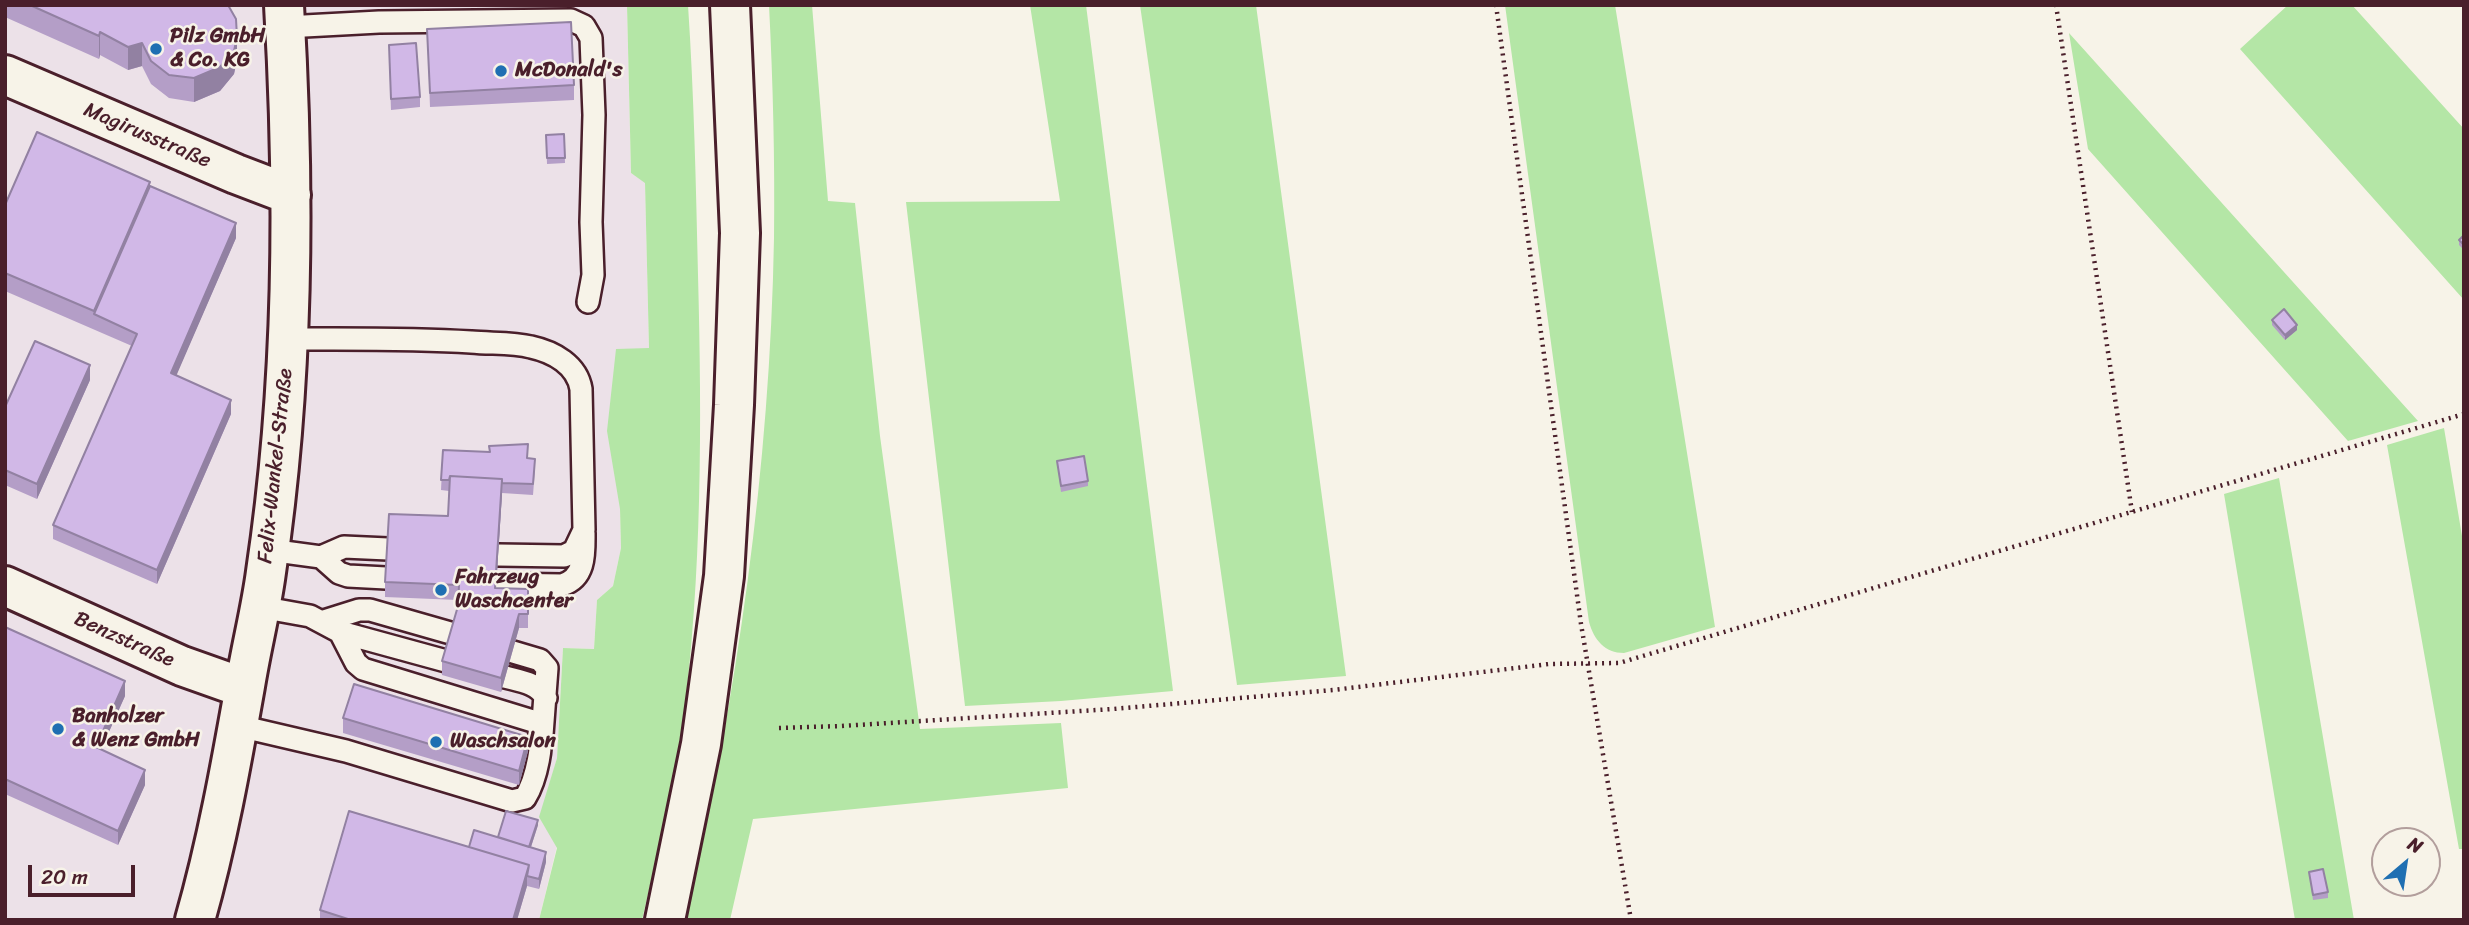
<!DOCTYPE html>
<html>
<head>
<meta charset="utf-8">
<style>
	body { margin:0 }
	#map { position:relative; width:2469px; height:925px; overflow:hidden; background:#f7f3e8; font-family:Sriracha,sans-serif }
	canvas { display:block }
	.frame { position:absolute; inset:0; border:7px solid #4a1f2b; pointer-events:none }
	.north { position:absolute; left:2371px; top:827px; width:70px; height:70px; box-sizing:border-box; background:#f7f3e8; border:2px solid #b29e9c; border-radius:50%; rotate:29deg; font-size:19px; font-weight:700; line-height:28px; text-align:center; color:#4a1f2b }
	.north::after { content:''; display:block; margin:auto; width:24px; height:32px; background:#1f6fb2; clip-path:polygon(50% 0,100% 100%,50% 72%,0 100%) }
	.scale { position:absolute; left:28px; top:865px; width:107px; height:32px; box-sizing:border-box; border:4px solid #4a1f2b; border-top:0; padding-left:9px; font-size:21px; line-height:24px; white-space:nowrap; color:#4a1f2b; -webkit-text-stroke:5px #f7f3e8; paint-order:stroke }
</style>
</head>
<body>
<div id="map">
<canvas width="2469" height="925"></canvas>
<div class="frame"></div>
<div class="north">N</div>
<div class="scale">20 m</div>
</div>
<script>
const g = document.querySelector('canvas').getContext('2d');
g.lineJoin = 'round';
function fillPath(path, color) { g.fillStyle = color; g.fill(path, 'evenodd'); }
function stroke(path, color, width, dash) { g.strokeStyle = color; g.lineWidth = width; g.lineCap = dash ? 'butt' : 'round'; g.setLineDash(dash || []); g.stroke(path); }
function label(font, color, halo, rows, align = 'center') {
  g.font = font + ' Sriracha,sans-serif'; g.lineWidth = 5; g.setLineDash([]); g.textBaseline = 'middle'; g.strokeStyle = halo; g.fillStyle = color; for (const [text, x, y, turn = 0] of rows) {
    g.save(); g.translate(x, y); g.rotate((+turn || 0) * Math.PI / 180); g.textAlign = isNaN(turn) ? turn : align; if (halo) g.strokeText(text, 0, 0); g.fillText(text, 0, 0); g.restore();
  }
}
fillPath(new Path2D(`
	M5 5H627L631 173 645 182 649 349H616L621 548 613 586 597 600 594 649 563 648 557 758 540 817 557 846 539 920H5Z`), '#ece1e8');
fillPath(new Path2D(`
	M627 5H688C694 95 696 185 698 275 702 424 702 574 683 723 674 789 657 855 642 920H539L557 848 539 817 557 758 563 648 594 649 597 600 613 586 621 548 620 509 607 431 616 349 649 348 645 183 631 173Z
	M769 5H812L828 201 855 203 880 436 920 729 1061 723 1068 788 753 819 730 920H686C737 696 770 468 774 238 775 161 773 83 769 5Z
	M1030 5H1086L1173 691 1061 701 965 706 906 202 1060 201Z
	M1140 5H1256L1346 676 1237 685Z
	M1505 5H1615L1715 627 1624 653C1605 653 1594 640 1589 622Z
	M2288 5H2352L2464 129V300L2240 49Z
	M2069 33 2418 421 2348 441 2088 149Z
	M2444 428 2464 548V849H2459L2387 445Z
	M2279 478 2354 920H2295L2224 494Z`), '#b4e6a6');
const lane = new Path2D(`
	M286 27 379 22 571 20 584 26 591 38 594 115 591 222 593 275 588 302
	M288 339C349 339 410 338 471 342 491 344 512 342 531 347 554 352 577 365 581 389L584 530 574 551 564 556 498 555
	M269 550 321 557 339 573 348 576 386 578
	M321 557 344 547 388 549
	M497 584 562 585C586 578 584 552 584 533
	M260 607 310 616 340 632 446 661
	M324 621 359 610H370L454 634
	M513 652 540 660 547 668 542 735
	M505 677C520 681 538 683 546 698
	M239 726 346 751 512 801 525 798C535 782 547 738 536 722L363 669 356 663 340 632`);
const street = new Path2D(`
	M5 75 236 174 291 195
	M5 586 182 666 244 688
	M195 920C217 843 231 765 245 686 251 648 261 610 266 572 294 384 295 194 284 5`);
const secondary = new Path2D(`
	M665 920 701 744 724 576 734 405 740 233 730 5`);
stroke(lane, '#4a1f2b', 26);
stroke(street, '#4a1f2b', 44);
stroke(secondary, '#4a1f2b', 44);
stroke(new Path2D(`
	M1496 5 1581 624 1631 920
	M2056 5 2132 512
	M779 728 841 726 1113 709 1333 690 1549 664 1619 663 2464 414`), '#4a1f2b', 4.5, [2, 5]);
stroke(lane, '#f7f3e8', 21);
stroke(street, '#f7f3e8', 38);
stroke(secondary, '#f7f3e8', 38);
fillPath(new Path2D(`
	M5 5H228L237 60 234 74 220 91 194 102 169 98 151 84 142 66 128 70 100 55 99 59 5 17Z
	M427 29 574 85V100L430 107Z
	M389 55 420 97V107L391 110Z
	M564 134 565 163 547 164 546 135Z
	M150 186 236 238 176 375 231 414 157 584 53 539V525L132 346 5 291V205Z
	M2464 235V250L2459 245V240Z
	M2272 320 2297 330 2285 340 2272 325Z
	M90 380 37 499 5 485V407Z
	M489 446 527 458 535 469 533 495 502 493 496 588 528 589V628H519L501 692 442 675V661L458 606V600L385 597V582L448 516 449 491 441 490 443 450 489 452Z
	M1057 461 1088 481V486L1061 492Z
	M5 627 125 696 101 749 145 785 118 845 5 794Z
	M343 718 528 751 519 785 343 733Z
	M538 825 531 847 546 862 539 889 527 886 517 920H320V910L469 847Z
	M2309 872 2328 892V898L2313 900Z`), '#b49ec7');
fillPath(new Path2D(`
	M100 32V55L99 59V36Z
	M237 37V60L234 74 220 91 194 102V78Z
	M142 43V66L128 70V47Z
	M150 182V200L94 314V311Z
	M236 223V238L171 388V373Z
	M2297 325V330L2285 340V335Z
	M90 365V380L37 499V484Z
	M231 400V414L157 584V570Z
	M502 479V493L495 602V588Z
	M519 614V628L501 692V678Z
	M125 681V696L96 761V747Z
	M528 737V751L519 785V771Z
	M145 770V785L118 845V831Z
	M538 820V825L528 856V851Z
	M546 852V862L539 889V879Z
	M529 865V876H527V886L517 920H513Z`), '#9281a2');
const building = new Path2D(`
	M30 5H228L236 19 237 37 234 51 220 67 194 78 169 75 151 61 142 43 128 47 100 32 99 36Z
	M571 22 574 85 430 93 427 29Z
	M416 43 420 97 391 99 389 45Z
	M37 132 150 182 94 311 5 273V205Z
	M564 134 565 158H547L546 135Z
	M150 186 236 223 171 373 231 400 157 570 53 525 137 334 94 314Z
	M2464 235V245L2459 240Z
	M2284 309 2297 325 2285 335 2272 320Z
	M35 341 90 365 37 484 5 470V407Z
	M528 444 527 458 535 459 533 484 502 483V479L450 476 449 480H441L443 450 490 452 489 446Z
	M1084 456 1088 481 1061 486 1057 461Z
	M450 476 502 479 495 588 528 589V614H519L501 678 442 661 458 606 459 585 385 582 389 514 448 516Z
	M5 627 125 681 96 747 145 770 118 831 5 779Z
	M354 684 528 737 519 771 343 718Z
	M349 811 529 865 513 920H351L320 910Z
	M506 811 538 820 529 847 498 837Z
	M474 830 546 852 539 879 527 876 529 865 469 847Z
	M2323 869 2328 892 2313 895 2309 872Z`);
fillPath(building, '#d1b8e7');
stroke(building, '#9281a2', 2);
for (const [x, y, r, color] of [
	[156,49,7,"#1f6fb2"],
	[501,71,7,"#1f6fb2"],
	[441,590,7,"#1f6fb2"],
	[58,729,7,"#1f6fb2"],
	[436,742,7,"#1f6fb2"]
]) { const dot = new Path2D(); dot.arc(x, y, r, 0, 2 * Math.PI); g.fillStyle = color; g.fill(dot); stroke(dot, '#f7f3e8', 2.5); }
label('bold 21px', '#4a1f2b', '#f7f3e8', [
	["Pilz GmbH",170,37],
	["& Co. KG",170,61],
	["McDonald's",515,71],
	["Fahrzeug",455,578],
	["Waschcenter",455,602],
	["Banholzer",72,717],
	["& Wenz GmbH",72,741],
	["Waschsalon",450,742]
], 'left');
label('21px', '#4a1f2b', '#f7f3e8', [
	["Magirusstraße",147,136,23],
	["Felix-Wankel-Straße",276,466,-84],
	["Benzstraße",124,640,24]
]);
</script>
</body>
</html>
